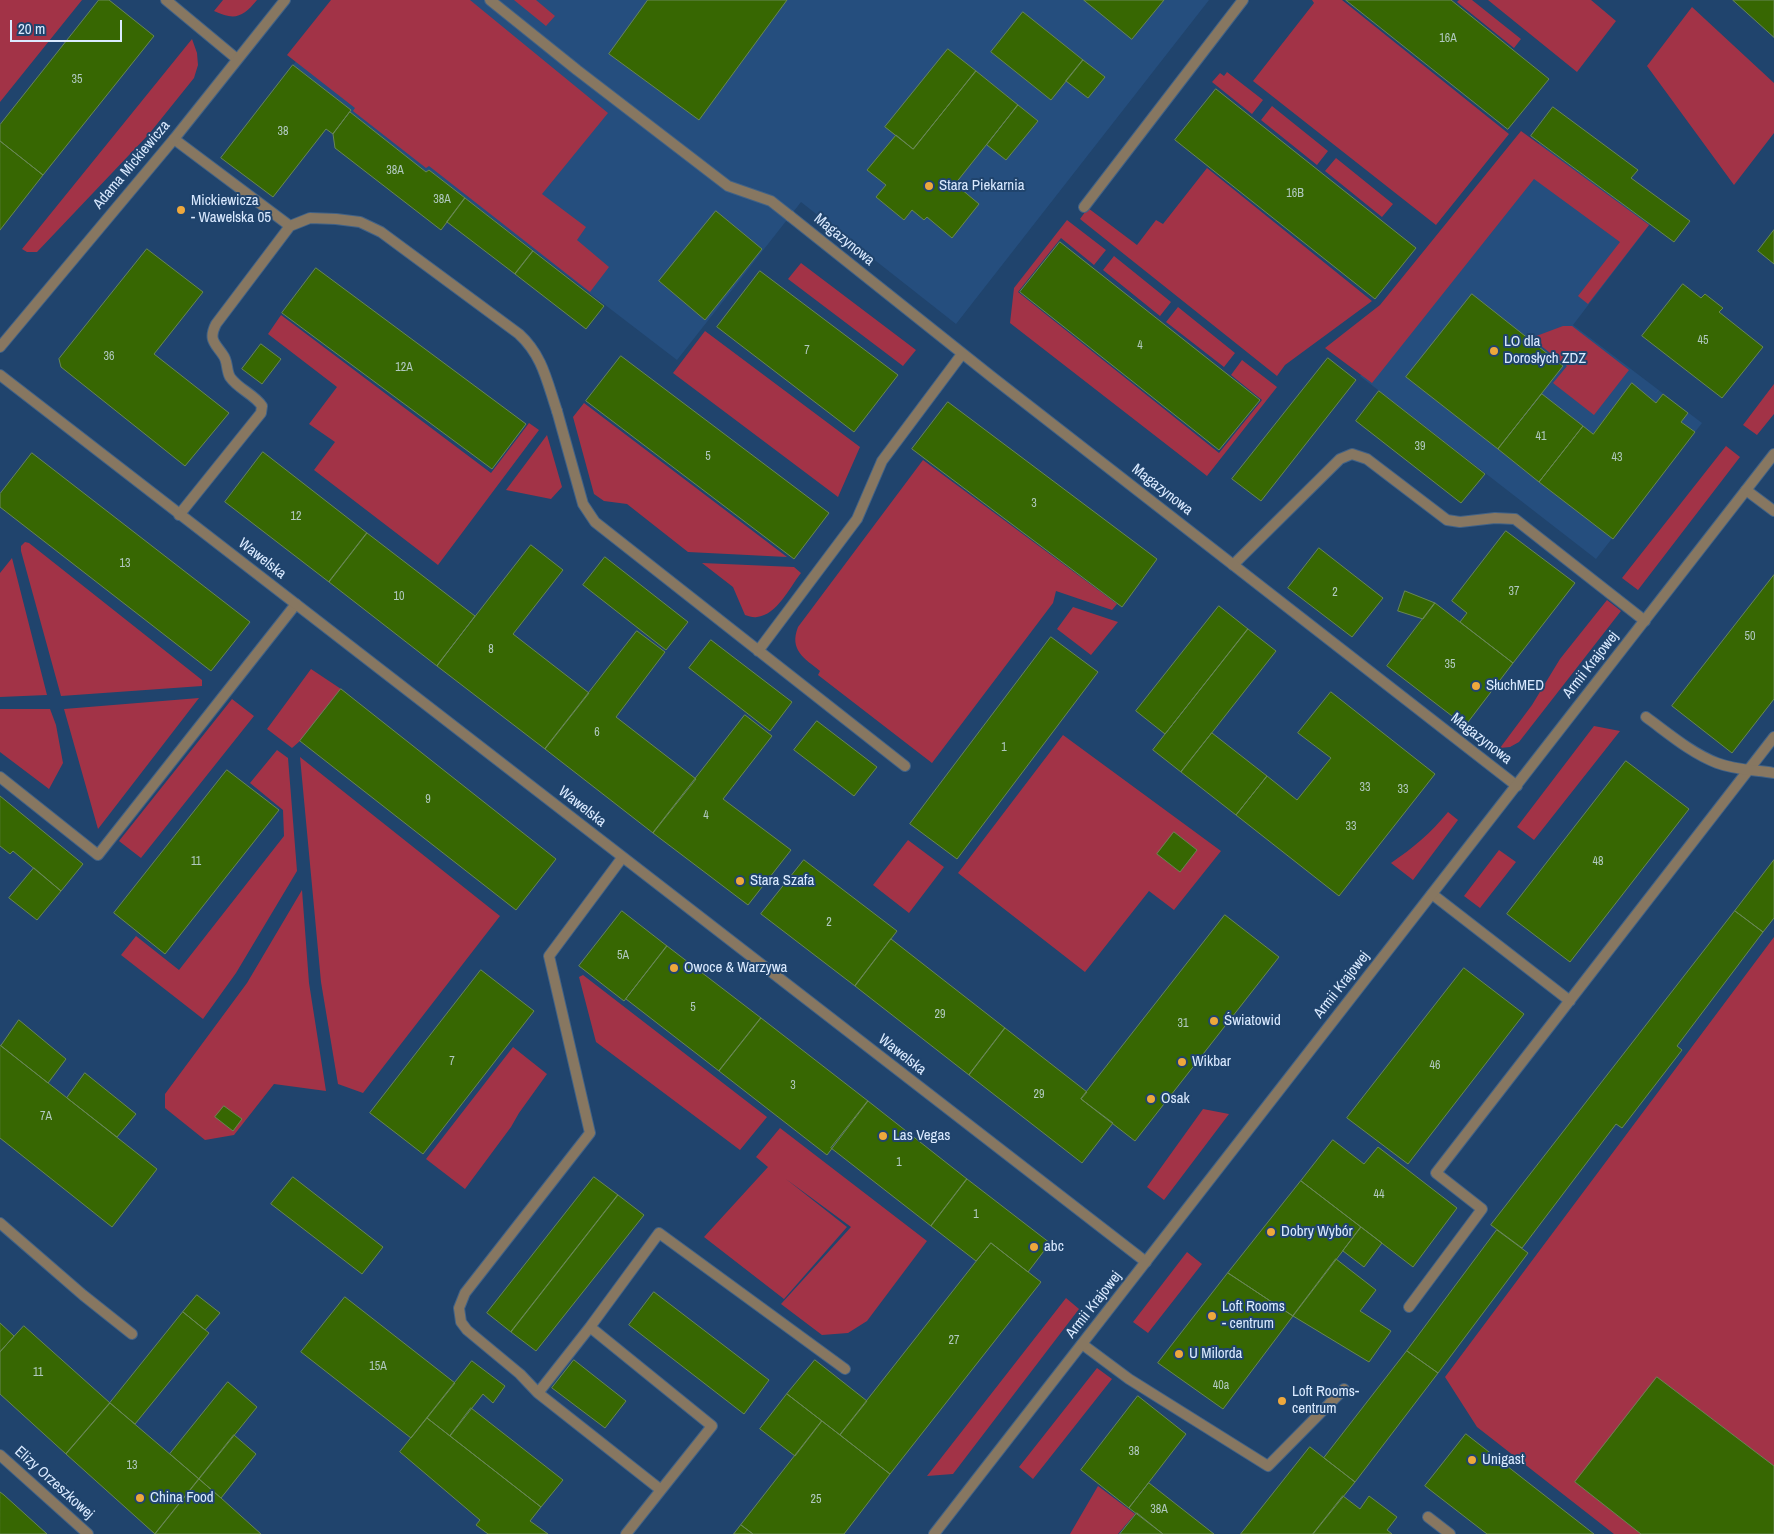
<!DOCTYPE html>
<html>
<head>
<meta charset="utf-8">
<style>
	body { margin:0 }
	#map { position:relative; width:1774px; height:1534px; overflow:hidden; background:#20446d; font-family:"Archivo Narrow",sans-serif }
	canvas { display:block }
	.scale { position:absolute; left:10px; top:20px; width:112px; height:22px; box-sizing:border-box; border:2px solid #daeaff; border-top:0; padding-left:6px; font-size:15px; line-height:18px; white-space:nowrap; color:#daeaff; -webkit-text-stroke:4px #20446d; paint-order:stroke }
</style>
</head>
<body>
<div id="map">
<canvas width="1774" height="1534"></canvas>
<div class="scale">20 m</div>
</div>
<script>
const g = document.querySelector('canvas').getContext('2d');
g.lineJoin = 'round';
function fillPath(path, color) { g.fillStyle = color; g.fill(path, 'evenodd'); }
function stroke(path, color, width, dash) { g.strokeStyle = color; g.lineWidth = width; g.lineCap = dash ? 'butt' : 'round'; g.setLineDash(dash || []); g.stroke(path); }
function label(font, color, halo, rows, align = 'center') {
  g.font = font + ' "Archivo Narrow",sans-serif'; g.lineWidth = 4; g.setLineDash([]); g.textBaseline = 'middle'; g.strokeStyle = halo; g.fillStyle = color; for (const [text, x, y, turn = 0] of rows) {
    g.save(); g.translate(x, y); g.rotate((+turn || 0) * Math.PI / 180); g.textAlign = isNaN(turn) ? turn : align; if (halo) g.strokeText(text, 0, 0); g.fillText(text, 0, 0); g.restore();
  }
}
fillPath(new Path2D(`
	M347 0H1209L956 324 801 202 677 360 429 170 426 172 350 112 351 110 293 65Z
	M1539 143 1650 224 1573 325 1702 423 1596 559 1360 376 1499 202 1494 198Z`), '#254e7e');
fillPath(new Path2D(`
	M0 0H82L0 102Z
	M223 0H257C243 17 235 21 214 11Z
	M331 0H470L608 113 542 194 586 227 577 240 609 267 590 292 429 166 426 168 353 111 355 108 287 55Z
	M514 0H536L555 16 546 26Z
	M1312 0H1342L1509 134 1436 225 1253 81 1314 3Z
	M1459 0H1472L1521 39 1514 48 1457 2Z
	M1488 0H1591L1616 21 1577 72Z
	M1692 7 1774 83V133L1734 185 1647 66Z
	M192 39 197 53 198 65 194 78 149 134 37 252H27L22 249Z
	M1227 72 1263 100 1252 114 1212 82 1220 73 1224 76Z
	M1272 106 1328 151 1317 165 1261 120Z
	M1521 131 1649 225 1588 304 1578 296 1620 242 1534 179 1372 383 1325 348 1380 305Z
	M1336 158 1393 204 1382 217 1325 171Z
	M1207 168 1372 301 1285 365 1277 376 1080 219 1088 208 1137 245 1156 220 1163 224Z
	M1067 220 1106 250 1094 265 1061 238 1018 292 1219 453 1262 400 1231 375 1242 360 1277 387 1207 476 1010 323 1014 288Z
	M1114 256 1171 302 1160 316 1103 270Z
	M801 263 916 350 903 366 788 279Z
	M1178 307 1235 353 1224 367 1166 322Z
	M281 315 491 473 529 423 539 430 438 565 314 470 335 442 309 424 337 387 268 334Z
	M1563 326H1572L1629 370 1594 415 1553 383 1567 366 1531 338Z
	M705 331 860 447 838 497 673 373Z
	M1774 384V414L1757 435 1743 425Z
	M584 403 787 557 688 552 627 504 604 501 594 494 573 417Z
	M547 435 562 487 551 499 506 490Z
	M1726 446 1740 457 1638 590 1622 578Z
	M923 460 1117 604 1112 610 1056 591 1053 603 932 763 818 675 820 671C804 658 789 650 798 627Z
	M25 542 29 543 202 680V686L61 696 21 551V546Z
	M12 558 47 695 0 697V573Z
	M702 563 794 567 801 573C790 587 777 615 757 617 753 618 749 616 745 615L733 587Z
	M1607 600 1621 611 1519 742 1510 747 1500 748 1532 705 1560 659Z
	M1073 607 1118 622 1091 655 1057 629Z
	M311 669 341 689 300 741 292 748 267 729Z
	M199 698 98 829 64 709Z
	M232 699 254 716 141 858 119 841Z
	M0 709H50L56 725 63 763 49 789 0 752Z
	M1594 726 1620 731 1534 840 1517 827Z
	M1063 735 1221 851 1174 910 1149 891 1085 972 958 873Z
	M277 750 288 758 297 871 236 973 203 1019 121 955 136 936 179 970 284 836 283 810 250 783Z
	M300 757 500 916 363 1093 338 1084 321 982Z
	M1448 812 1458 820 1413 880 1391 863C1413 848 1431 833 1448 812Z
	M908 840 944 867 909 913 873 885Z
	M1499 850 1516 862 1480 908 1464 896Z
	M302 890 309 983 326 1091 274 1084 234 1135 205 1140 165 1108V1094L247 983Z
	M1774 937V1534H1614L1477 1427 1445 1377Z
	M583 975 767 1117 740 1150 596 1042 579 977Z
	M513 1047 547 1074 519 1113 511 1127 465 1189 426 1159Z
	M1203 1109 1229 1114 1164 1200 1147 1187Z
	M780 1128 927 1241 867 1321 848 1333 822 1335 781 1304 851 1227 786 1179 847 1227 784 1299 704 1237 768 1167 756 1157Z
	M1187 1252 1202 1264 1148 1333 1133 1322Z
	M1066 1298 1079 1309 953 1474 927 1476Z
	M1097 1368 1112 1379 1033 1479 1019 1467Z
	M1098 1486 1135 1514 1118 1534H1070Z`), '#a23347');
const building = new Path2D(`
	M99 0H109L154 36 43 175 0 141V125Z
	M648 0H787L699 120 609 54Z
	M1084 0H1164L1132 39Z
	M1346 0H1451L1549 79 1508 129Z
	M1733 0H1774V37Z
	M1023 12 1083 60 1051 100 991 52Z
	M948 49 976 71 913 149 885 127Z
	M1083 60 1105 77 1088 98 1066 81Z
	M293 65 351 110 333 134 326 129 273 197 221 158Z
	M976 71 1018 105 955 184 979 204 952 238 927 217 924 220 912 210 904 220 876 197 886 185 867 170 896 135 913 149Z
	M1216 89 1416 248 1375 299 1175 140Z
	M1018 105 1038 121 1006 160 987 145Z
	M1553 107 1638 170 1631 178 1690 221 1674 242 1531 136Z
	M350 112 426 172 429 170 465 198 441 230 335 148 333 134Z
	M0 141 43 175 0 230Z
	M465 198 533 251 515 274 447 222Z
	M716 211 762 249 705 320 659 281Z
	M1774 230V264L1758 251Z
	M1060 242 1260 400 1219 450 1020 292Z
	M147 249 203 292 154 354 229 413 185 466 61 367 59 359Z
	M533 251 604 306 586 329 515 274Z
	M316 268 526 424 492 469 282 313Z
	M760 271 898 375 854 432 717 327Z
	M1683 284 1701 298 1705 294 1723 308 1719 312 1763 347 1722 398 1642 336Z
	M1472 294 1563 366 1498 449 1406 377Z
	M261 344 281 359 262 384 242 369Z
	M621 356 829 513 794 559 586 401Z
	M1328 358 1356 380 1261 501 1232 479Z
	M1632 383 1656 403 1663 394 1688 413 1681 422 1695 432 1613 539 1539 482 1583 426 1593 434Z
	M1379 391 1485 474 1461 503 1356 421Z
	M1542 394 1583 426 1539 482 1498 449Z
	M948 402 1157 559 1122 607 912 449Z
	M263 452 367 533 329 582 225 502Z
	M32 453 250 622 211 671 0 507V494Z
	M1506 531 1575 583 1513 663 1460 622 1467 613 1452 601Z
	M367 533 475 616 437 666 329 582Z
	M531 545 563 570 513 634 589 693 545 749 437 666Z
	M1319 548 1383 598 1352 637 1288 588Z
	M605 557 688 622 666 650 583 585Z
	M1774 575V699L1732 753 1672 706Z
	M1405 591 1435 603 1423 619 1398 611Z
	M1435 603 1513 663 1465 726 1387 666Z
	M1219 606 1248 629 1165 734 1136 711Z
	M1248 629 1276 651 1181 772 1153 750Z
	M637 631 665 652 616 717 696 779 653 833 545 749Z
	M1051 637 1098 672 957 859 910 824Z
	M711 640 792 702 770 731 689 668Z
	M341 689 556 859 516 910 300 741Z
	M1331 692 1435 774 1339 896 1236 815 1267 776 1297 800 1331 758 1298 733Z
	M745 715 772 736 723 799 791 850 748 905 653 833Z
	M817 721 877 767 854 796 794 750Z
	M1212 733 1267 776 1236 815 1181 772Z
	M1626 761 1689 809 1570 962 1507 914Z
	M227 770 279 810 165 954 114 913Z
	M0 796 83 864 61 891 13 851 10 854 0 846Z
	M1174 832 1197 850 1180 872 1157 854Z
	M804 860 897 931 855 986 761 914Z
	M1774 860V918L1763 932 1735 911Z
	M34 868 61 891 37 920 9 898Z
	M622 911 667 946 624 1001 579 966Z
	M1735 911 1763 932 1677 1046 1682 1050 1622 1128 1616 1124 1522 1248 1491 1225Z
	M1225 915 1279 957 1135 1141 1081 1099Z
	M891 939 1005 1028 969 1075 855 986Z
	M667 946 761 1018 719 1071 626 999Z
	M1464 968 1524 1014 1408 1164 1347 1118Z
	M481 970 534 1011 423 1154 370 1113Z
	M761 1018 868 1101 827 1155 719 1071Z
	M19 1020 66 1059 48 1083 1 1046Z
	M1005 1028 1087 1092 1081 1099 1113 1123 1082 1163 969 1075Z
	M0 1045 157 1169 112 1227 0 1138Z
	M85 1073 136 1114 117 1137 67 1098Z
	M868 1101 967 1179 931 1226 831 1148Z
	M224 1106 242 1119 233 1131 215 1117Z
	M1333 1140 1364 1164 1378 1147 1457 1208 1413 1267 1301 1181Z
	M293 1177 383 1247 362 1274 271 1204Z
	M594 1177 618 1195 511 1332 487 1313Z
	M967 1179 1050 1243 1028 1272 991 1243 976 1261 931 1226Z
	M1301 1181 1361 1227 1293 1316 1228 1273Z
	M618 1195 644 1215 536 1351 511 1332Z
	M1361 1227 1382 1243 1364 1267 1343 1251Z
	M1497 1230 1528 1253 1438 1373 1407 1351Z
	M991 1243 1041 1282 890 1474 840 1435Z
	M1336 1259 1376 1290 1360 1311 1391 1331 1369 1362 1293 1316Z
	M1228 1273 1293 1316 1223 1409 1158 1363Z
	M654 1292 769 1380 744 1414 629 1325Z
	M197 1295 220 1313 205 1330 183 1312Z
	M345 1297 455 1383 411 1438 301 1352Z
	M183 1312 209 1333 135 1424 110 1403Z
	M0 1323 14 1336 0 1352Z
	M24 1326 110 1403 66 1454 0 1394V1352Z
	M1407 1351 1438 1373 1355 1482 1324 1458Z
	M574 1360 626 1401 605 1428 552 1388Z
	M815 1360 867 1401 840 1435 787 1394Z
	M472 1361 505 1386 493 1403 483 1394 450 1436 427 1418Z
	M1657 1377 1774 1466V1534H1641L1575 1482Z
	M228 1382 257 1407 199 1479 170 1454Z
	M787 1394 822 1421 795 1456 760 1429Z
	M1138 1396 1186 1434 1129 1508 1081 1470Z
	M110 1403 199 1479 155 1534 66 1454Z
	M471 1408 563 1480 541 1507 450 1436Z
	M427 1418 541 1507 530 1521 548 1534H488L476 1525 480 1520 400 1452Z
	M822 1421 890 1474 844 1534H753L741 1525Z
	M1466 1434 1594 1534H1487L1425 1486Z
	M234 1435 256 1454 221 1498 199 1479Z
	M1310 1447 1355 1482 1313 1534H1241Z
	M199 1479 221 1498 261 1534H155Z
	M1149 1483 1214 1534H1163L1129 1508Z
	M0 1492 4 1495 47 1534H0Z
	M1343 1496 1360 1509 1369 1496 1397 1517 1387 1530 1392 1534H1313Z
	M1137 1513 1163 1534H1120Z
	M741 1525 753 1534H734Z`);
fillPath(building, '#376702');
stroke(building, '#688754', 1);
const service = new Path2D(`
	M166 0 237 59
	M490 0 577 70 728 186 771 201 790 216
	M174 139 290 226
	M1084 207 1243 0
	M1746 490 1774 511
	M179 515 261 413 262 406C254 394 238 389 230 377 226 370 228 361 223 355 215 343 208 340 216 324L290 226 310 218 336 219 360 222 381 232 519 334C543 356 547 382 557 411
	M1233 565 1340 459 1352 454 1367 459 1447 520 1460 522 1495 518 1515 519 1645 621
	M0 777 98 855 296 604
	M1432 894 1570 1001
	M0 1223 83 1295 132 1334
	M1409 1307 1482 1209 1436 1173 1774 737
	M590 1327 712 1426 661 1490
	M1082 1344 1129 1379 1268 1466 1344 1389
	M538 1393 520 1374 467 1330 461 1322 459 1308 465 1293 590 1133 549 956 622 858
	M1428 1517 1450 1534
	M626 1534 661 1490 538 1393 590 1327 659 1233 845 1369`);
const pedestrian = new Path2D(`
	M1646 717C1668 733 1691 753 1717 763 1735 770 1755 770 1774 773`);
const minor = new Path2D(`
	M790 216 992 377 1517 786
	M0 375 1146 1262
	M557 411 583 504 595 522 905 766
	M758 651 857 519 882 461 962 354
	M0 1455 88 1534`);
const tertiary = new Path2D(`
	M0 347 174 139 285 0
	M934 1534 1774 454`);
stroke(service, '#416287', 12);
stroke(pedestrian, '#416287', 12);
stroke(minor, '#416287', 12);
stroke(tertiary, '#416287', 12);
stroke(service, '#877761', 10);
stroke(pedestrian, '#877761', 10);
stroke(minor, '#877761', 10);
stroke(tertiary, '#877761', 10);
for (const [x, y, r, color] of [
	[929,186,5,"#eea83c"],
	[181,210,5,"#eea83c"],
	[1494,351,5,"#eea83c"],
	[1476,686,5,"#eea83c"],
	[740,881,5,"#eea83c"],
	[674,968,5,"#eea83c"],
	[1214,1021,5,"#eea83c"],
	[1182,1062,5,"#eea83c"],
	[1151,1099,5,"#eea83c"],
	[883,1136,5,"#eea83c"],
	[1271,1232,5,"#eea83c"],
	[1034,1247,5,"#eea83c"],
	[1212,1316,5,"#eea83c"],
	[1179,1354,5,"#eea83c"],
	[1282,1401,5,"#eea83c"],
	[1472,1460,5,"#eea83c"],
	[140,1498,5,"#eea83c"]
]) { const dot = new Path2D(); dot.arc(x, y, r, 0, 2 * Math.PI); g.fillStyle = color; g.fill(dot); stroke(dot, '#20446d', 2); }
label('12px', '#b1c9c0', null, [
	["16A",1448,39],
	["35",77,80],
	["38",283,132],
	["38A",395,171],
	["16B",1295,194],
	["38A",442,200],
	["45",1703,341],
	["4",1140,346],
	["7",807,351],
	["36",109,357],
	["12A",404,368],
	["41",1541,437],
	["39",1420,447],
	["5",708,457],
	["43",1617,458],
	["3",1034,504],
	["12",296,517],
	["13",125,564],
	["37",1514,592],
	["2",1335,593],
	["10",399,597],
	["50",1750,637],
	["8",491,650],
	["35",1450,665],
	["6",597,733],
	["1",1004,748],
	["33",1365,788],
	["33",1403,790],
	["9",428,800],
	["4",706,816],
	["33",1351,827],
	["11",196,862],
	["48",1598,862],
	["2",829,923],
	["5A",623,956],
	["5",693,1008],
	["29",940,1015],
	["31",1183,1024],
	["7",452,1062],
	["46",1435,1066],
	["3",793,1086],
	["29",1039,1095],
	["7A",46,1117],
	["1",899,1163],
	["44",1379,1195],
	["1",976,1215],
	["27",954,1341],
	["15A",378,1367],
	["11",38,1373],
	["40a",1221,1386],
	["38",1134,1452],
	["13",132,1466],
	["25",816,1500],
	["38A",1159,1510]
]);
label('15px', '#daeaff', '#20446d', [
	["Adama Mickiewicza",132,165,-50],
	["Magazynowa",844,240,39],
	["Magazynowa",1162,490,38],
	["Wawelska",262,559,38],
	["Armii Krajowej",1591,665,-52],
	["Magazynowa",1481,739,38],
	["Wawelska",582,807,38],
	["Armii Krajowej",1342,985,-52],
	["Wawelska",902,1055,38],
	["Armii Krajowej",1094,1305,-52],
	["Elizy Orzeszkowej",54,1483,42]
]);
label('15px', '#daeaff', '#20446d', [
	["Stara Piekarnia",939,186],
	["Mickiewicza",191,201],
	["- Wawelska 05",191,218],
	["LO dla",1504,342],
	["Dorosłych ZDZ",1504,359],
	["SłuchMED",1486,686],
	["Stara Szafa",750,881],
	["Owoce & Warzywa",684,968],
	["Światowid",1224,1021],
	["Wikbar",1192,1062],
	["Osak",1161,1099],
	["Las Vegas",893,1136],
	["Dobry Wybór",1281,1232],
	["abc",1044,1247],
	["Loft Rooms",1222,1307],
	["- centrum",1222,1324],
	["U Milorda",1189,1354],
	["Loft Rooms-",1292,1392],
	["centrum",1292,1409],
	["Unigast",1482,1460],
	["China Food",150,1498]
], 'left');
</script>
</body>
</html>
